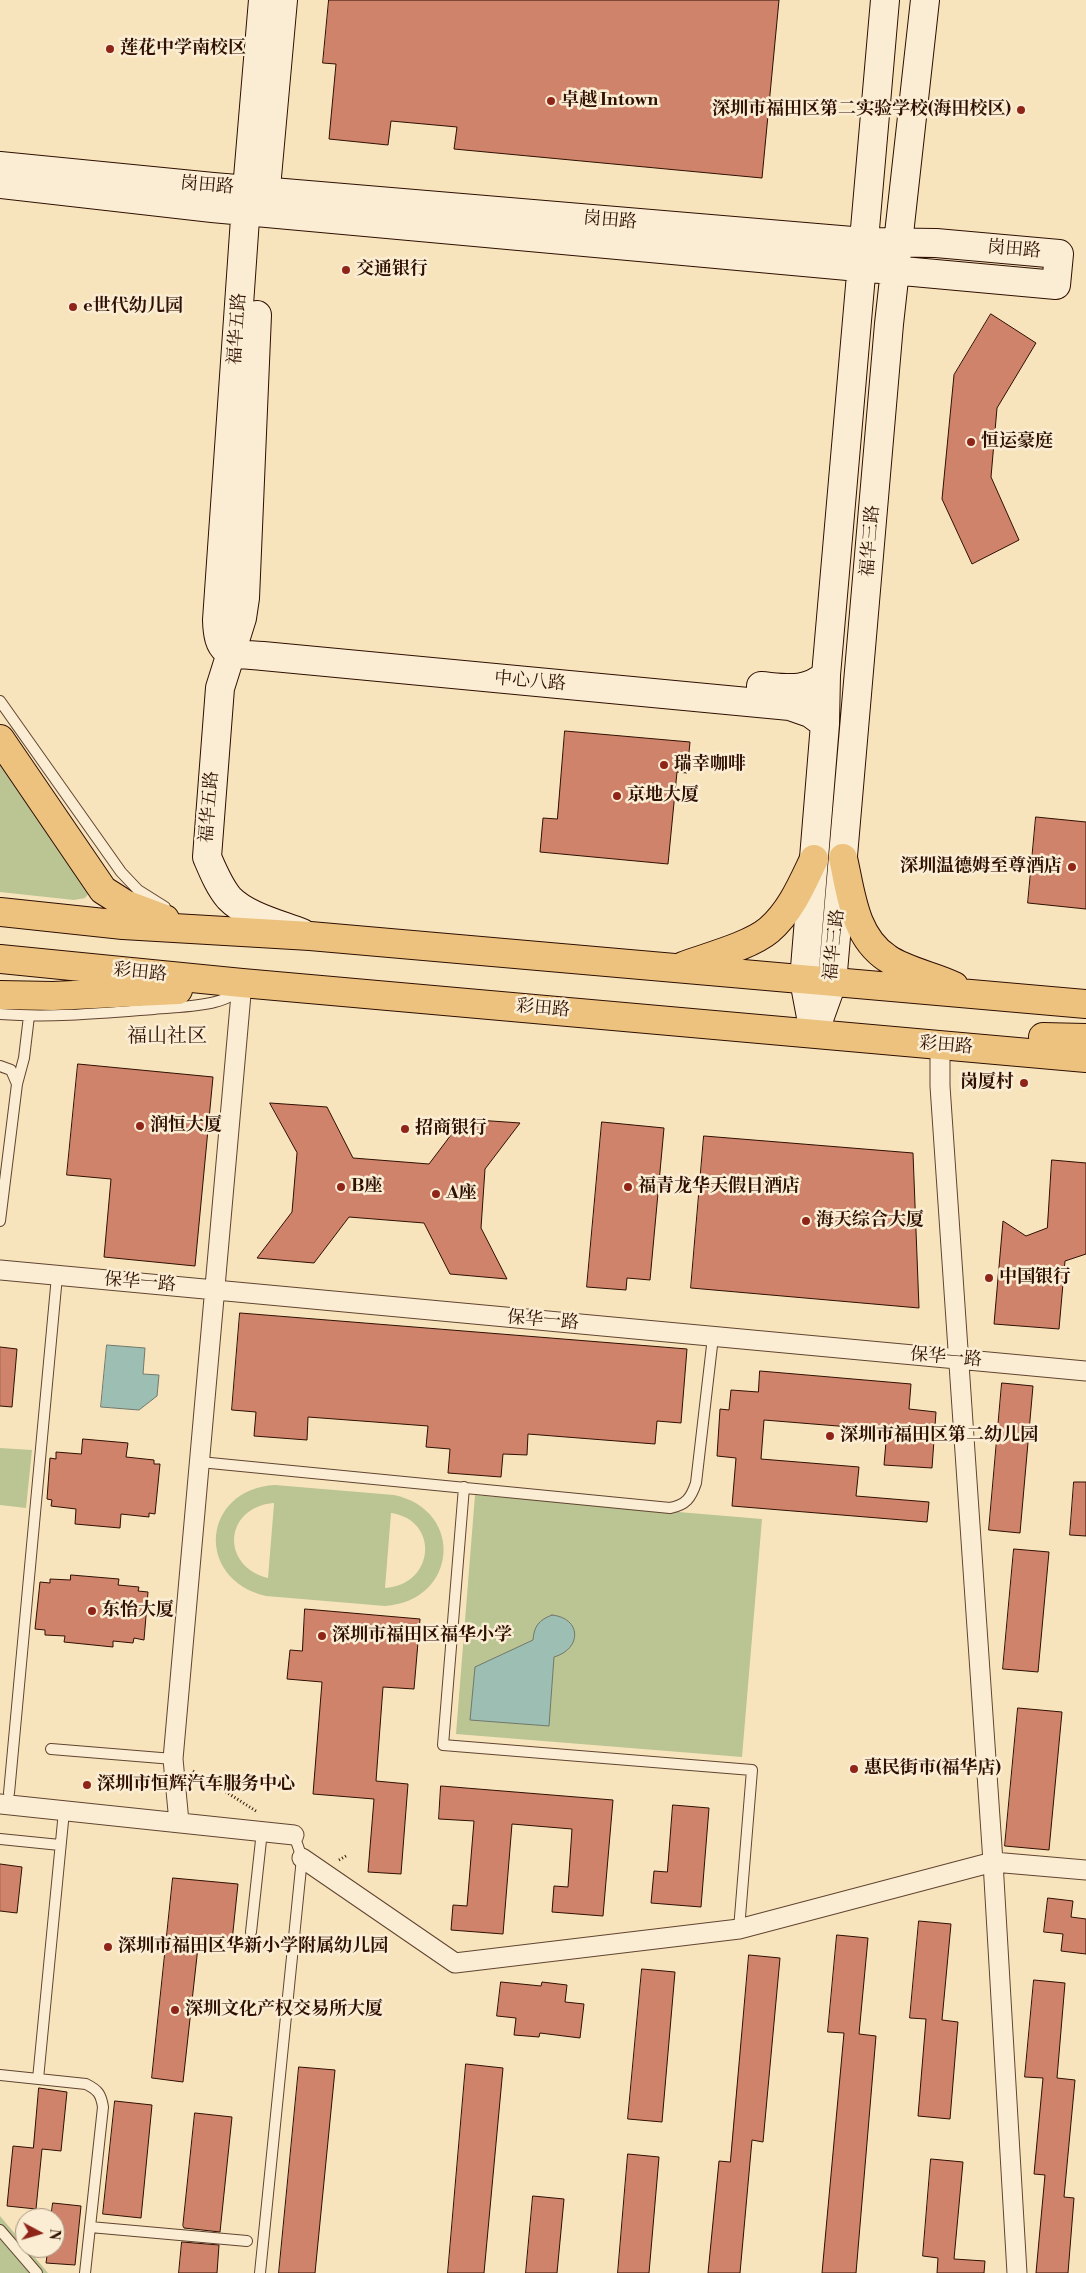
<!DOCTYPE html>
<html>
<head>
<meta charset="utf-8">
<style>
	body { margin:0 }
	#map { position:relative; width:1086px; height:2273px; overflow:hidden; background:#f8e4bc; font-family:"Libre Bodoni",serif }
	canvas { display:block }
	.north { position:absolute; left:15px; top:2208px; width:50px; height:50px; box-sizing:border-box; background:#faedd3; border:1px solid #a9947f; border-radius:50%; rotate:96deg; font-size:14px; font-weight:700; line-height:20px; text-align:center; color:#2f0f02 }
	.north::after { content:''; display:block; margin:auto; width:18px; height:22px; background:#8f2418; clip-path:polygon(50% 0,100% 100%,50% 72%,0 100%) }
</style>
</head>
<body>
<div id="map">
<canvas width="1086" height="2273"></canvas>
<div class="north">N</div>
</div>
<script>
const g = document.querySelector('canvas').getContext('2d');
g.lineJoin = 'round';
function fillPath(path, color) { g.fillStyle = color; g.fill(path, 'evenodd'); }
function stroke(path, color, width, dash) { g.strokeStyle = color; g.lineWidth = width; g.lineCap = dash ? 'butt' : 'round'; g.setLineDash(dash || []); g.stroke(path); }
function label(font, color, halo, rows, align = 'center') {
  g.font = font + ' "Libre Bodoni","Noto Serif SC",serif'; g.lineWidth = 5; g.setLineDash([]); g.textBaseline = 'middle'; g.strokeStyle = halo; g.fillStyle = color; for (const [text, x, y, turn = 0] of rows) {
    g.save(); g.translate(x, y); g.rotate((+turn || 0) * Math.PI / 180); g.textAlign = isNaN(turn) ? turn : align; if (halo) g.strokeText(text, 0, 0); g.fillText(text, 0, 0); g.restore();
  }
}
fillPath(new Path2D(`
	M0 744 89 893 85 898 74 900 0 892Z
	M0 1448 32 1450 26 1508 0 1505Z
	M275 1485 394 1495C465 1510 458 1601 385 1606L266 1596C194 1579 202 1489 275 1485ZM274 1503V1504L268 1578C220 1566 224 1507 274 1503ZM391 1513C440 1520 435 1585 385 1588Z
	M475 1495 762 1519 742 1757 456 1734Z
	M0 2216 48 2273H0Z`), '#bac593');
const water = new Path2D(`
	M107 1345 145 1348 143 1374 159 1375 157 1396 139 1410 101 1407Z
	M552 1615C582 1618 582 1649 554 1657L549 1726 470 1720 475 1667 533 1640C534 1626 539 1620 552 1615Z`);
fillPath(water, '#9dbeb2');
stroke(water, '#71786c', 1);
const building = new Path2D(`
	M329 0H779L762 178 454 149 457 127 391 121 388 145 329 139 336 64 323 63Z
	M991 314 1036 343 997 408 991 477 1019 540 972 564 942 499 954 375Z
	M565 731 690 742 687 773 677 772 668 864 540 852 543 818 557 819Z
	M1036 817 1086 822V909L1028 903Z
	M78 1064 213 1077 195 1266 104 1257 111 1179 67 1175Z
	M270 1103 327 1107 353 1158 429 1164 463 1119 520 1123 485 1169 481 1228 507 1279 450 1274 424 1223 349 1217 314 1263 257 1258 292 1212 297 1153Z
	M602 1122 664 1128 650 1280 627 1278 626 1290 587 1287Z
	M704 1136 913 1153 919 1308 691 1288Z
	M1052 1160 1086 1163V1254L1065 1261 1059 1329 994 1324 1003 1221 1026 1236 1047 1228Z
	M240 1313 687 1349 681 1423 657 1421 655 1444 528 1434 527 1455 503 1454 501 1477 448 1473 450 1449 426 1447 428 1426 308 1417 307 1440 254 1436 256 1412 232 1410Z
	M0 1347 17 1349 12 1407 0 1406Z
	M760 1371 911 1384 909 1409 936 1412 932 1468 884 1465 887 1430 764 1420 761 1459 859 1467 856 1496 929 1502 927 1522 732 1506 736 1458 717 1456 720 1409 729 1410 731 1390 758 1392Z
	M1002 1383 1033 1386 1020 1533 989 1530Z
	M83 1439 128 1443 126 1457 154 1460V1464H160L155 1514 149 1513V1517L121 1514 120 1528 75 1524 76 1509 51 1506 52 1500 47 1499 50 1458 56 1459V1452L81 1454Z
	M1074 1482H1086V1536L1070 1535Z
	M1014 1549 1049 1552 1038 1672 1003 1669Z
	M71 1575 119 1579 118 1585 139 1587 138 1591 148 1592 144 1640 134 1638 133 1643 113 1641V1647L64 1642 65 1636 45 1635V1630L35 1629 40 1582 50 1583V1579L70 1580Z
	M305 1609 420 1619 414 1689 383 1687 376 1781 408 1784 401 1874 368 1872 374 1799 313 1794 322 1682 287 1679 290 1650 302 1651Z
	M1018 1708 1062 1712 1049 1850 1005 1846Z
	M441 1786 613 1800 603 1916 552 1912 554 1886 568 1887 572 1829 512 1824 503 1934 451 1930 453 1905 467 1906 474 1821 439 1819Z
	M673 1805 709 1808 701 1907 651 1903 654 1871 667 1872Z
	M0 1864 22 1867 17 1913 0 1911Z
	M173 1878 238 1884 232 1941 199 1938 183 2082 152 2078Z
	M1048 1898 1073 1901 1071 1917 1086 1919V1954L1061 1951 1063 1934 1044 1932Z
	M919 1921 951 1924 942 2020 958 2022 950 2119 918 2116 926 2019 910 2018Z
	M837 1935 868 1938 859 2034 876 2036 856 2273H822L844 2033 828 2032Z
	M749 1955 780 1958 763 2142 752 2140 740 2273H708L719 2161 730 2162Z
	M642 1969 675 1972 662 2122 628 2119Z
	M1034 1980 1065 1983 1057 2078 1075 2080 1064 2197 1074 2198 1068 2273H1036L1045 2175 1034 2174 1043 2078 1025 2077Z
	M501 1982 541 1986 542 1982 567 1985 565 2002 584 2004 580 2038 540 2033 539 2037 514 2035 516 2018 497 2016Z
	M466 2064 503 2068 484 2273H448Z
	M299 2067 335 2070 315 2273H279Z
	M39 2088 67 2092 61 2151 42 2149 36 2209 7 2206 13 2146 33 2148Z
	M115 2101 152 2105 141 2218 103 2214Z
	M195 2113 232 2117 220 2232 184 2228 183 2226Z
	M628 2154 659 2157 649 2273H618Z
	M931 2159 963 2162 954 2259 985 2261 984 2273H937L938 2258 923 2256Z
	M533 2196 564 2199 557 2273H526Z
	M53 2203 81 2206 75 2265 46 2263 48 2248H55V2218H51Z
	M182 2242 219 2245 217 2273H179Z`);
fillPath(building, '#cf836a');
stroke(building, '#2f0f02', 1);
const lane = new Path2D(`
	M0 701 121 872 138 890 165 907
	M0 1014C51 1018 103 1013 154 1009 174 1007 196 1007 215 1002 226 999 234 996 240 986
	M0 1066 11 1070 17 1084 0 1221
	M17 1084 24 1058 29 1016
	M200 1462 670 1508C686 1505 691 1498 696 1483L713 1337
	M464 1487 443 1745 752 1770 739 1929
	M51 1749 173 1759
	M9 1793 57 1276
	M0 1839 60 1845
	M251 1932 262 1831
	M0 2075 86 2084C98 2090 101 2094 103 2107L85 2273
	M38 2079 64 1811
	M90 2227 247 2241
	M0 2230 37 2273
	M260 2273 302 1858 294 1835`);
const street = new Path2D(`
	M940 1046V1086L993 1862 1017 2273
	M0 1270 1086 1371
	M0 1804 294 1835
	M179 1822 173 1759 242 983
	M302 1858 455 1963 739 1929 993 1862 1086 1870`);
const secondary = new Path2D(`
	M263 0 247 190 217 620C218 658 231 653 263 656L790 706 810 713 825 724
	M0 166 213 187 864 242 936 243 1059 254 1056 285 212 208 0 184
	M264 210 283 0
	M257 315 245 598 242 618 220 688 207 857C213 871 219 886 229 898 246 916 279 924 302 933
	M761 686C785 688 806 693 826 675
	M814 1033 832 983 889 324 925 0
	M814 1033 804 980 825 724 826 675 885 0`);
const primary = new Path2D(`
	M0 739 103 890 125 904 165 919
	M843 858C851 893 854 936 887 958 905 971 934 976 954 986
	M0 912 123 925 310 936 1086 1004
	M0 959 242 983 1086 1058
	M683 966C707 957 750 946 769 930 791 911 802 884 814 859
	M0 995 53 996 178 990
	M1043 1037 1086 1038`);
stroke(lane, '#614430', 12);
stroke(street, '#614430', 21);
stroke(secondary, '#2f0f02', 30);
stroke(primary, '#2f0f02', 30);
stroke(new Path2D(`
	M193 1771 256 1811
	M339 1860 346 1856`), '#2f0f02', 3, [1, 2.5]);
stroke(lane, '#faedd3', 10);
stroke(street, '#faedd3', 19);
stroke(secondary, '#faedd3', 28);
stroke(primary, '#ecc27e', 28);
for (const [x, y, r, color] of [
	[110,49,5,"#8f2418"],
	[551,101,5,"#8f2418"],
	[1021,110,5,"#8f2418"],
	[346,270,5,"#8f2418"],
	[73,307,5,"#8f2418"],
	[971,442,5,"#8f2418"],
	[664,765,5,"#8f2418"],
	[617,796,5,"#8f2418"],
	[1072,867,5,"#8f2418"],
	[1024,1083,5,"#8f2418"],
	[140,1126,5,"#8f2418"],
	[405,1129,5,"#8f2418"],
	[341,1187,5,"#8f2418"],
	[628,1187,5,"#8f2418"],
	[436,1194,5,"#8f2418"],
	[806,1221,5,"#8f2418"],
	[989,1278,5,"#8f2418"],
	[830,1436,5,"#8f2418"],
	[92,1611,5,"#8f2418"],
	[322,1636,5,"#8f2418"],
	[854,1769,5,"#8f2418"],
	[87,1785,5,"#8f2418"],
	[108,1947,5,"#8f2418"],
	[175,2010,5,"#8f2418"]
]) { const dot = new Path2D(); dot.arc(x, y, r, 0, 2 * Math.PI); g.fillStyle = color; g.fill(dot); stroke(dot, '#faedd3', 2); }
label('bold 18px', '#2f0f02', '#faedd3', [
	["莲花中学南校区",120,49],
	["卓越 Intown",561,101],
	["深圳市福田区第二实验学校(海田校区)",1011,110,"right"],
	["交通银行",356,270],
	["e世代幼儿园",83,307],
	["恒运豪庭",981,442],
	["瑞幸咖啡",674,765],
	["京地大厦",627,796],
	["深圳温德姆至尊酒店",1062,867,"right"],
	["岗厦村",1014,1083,"right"],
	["润恒大厦",150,1126],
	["招商银行",415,1129],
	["B座",351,1187],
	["福青龙华天假日酒店",638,1187],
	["A座",446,1194],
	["海天综合大厦",816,1221],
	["中国银行",999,1278],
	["深圳市福田区第二幼儿园",840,1436],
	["东怡大厦",102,1611],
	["深圳市福田区福华小学",332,1636],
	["惠民街市(福华店)",864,1769],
	["深圳市恒辉汽车服务中心",97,1785],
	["深圳市福田区华新小学附属幼儿园",118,1947],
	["深圳文化产权交易所大厦",185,2010]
], 'left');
label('18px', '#2f0f02', '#faedd3', [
	["岗田路",207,186,5],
	["岗田路",610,221,5],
	["岗田路",1014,250,5],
	["福华五路",238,329,-86],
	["福华三路",871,541,-85],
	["中心八路",530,682,5],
	["福华五路",210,807,-85],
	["福华三路",835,945,-84],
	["彩田路",140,973,6],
	["彩田路",543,1009,5],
	["彩田路",946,1046,5],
	["保华一路",140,1283,5],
	["保华一路",543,1321,5],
	["保华一路",946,1358,5]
]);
label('20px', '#2f0f02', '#faedd3', [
	["福山社区",167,1037]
]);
</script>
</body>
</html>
